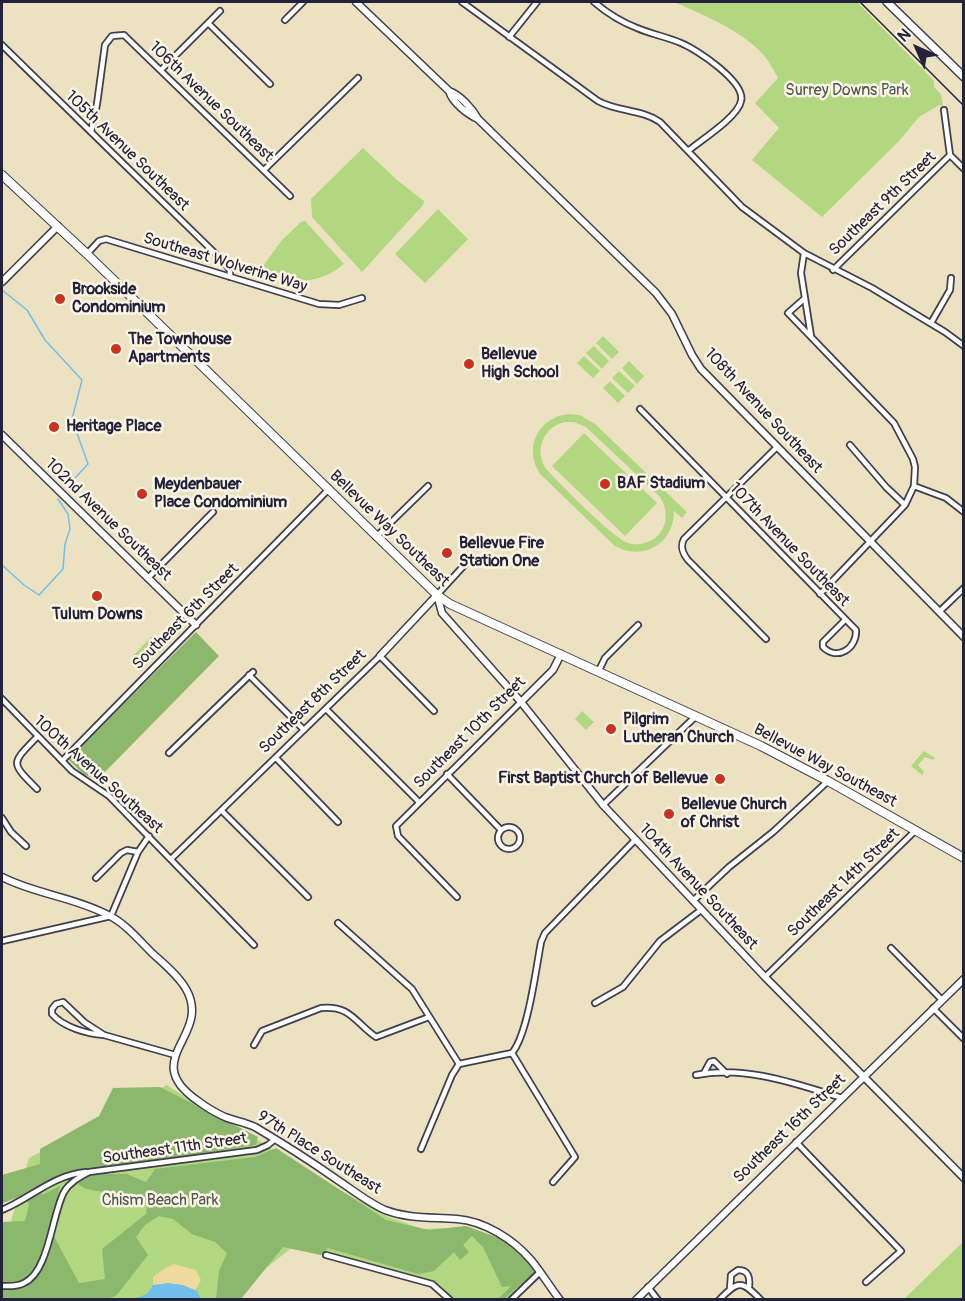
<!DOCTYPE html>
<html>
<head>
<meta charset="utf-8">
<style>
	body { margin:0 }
	#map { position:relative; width:965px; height:1301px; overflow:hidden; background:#ece2c1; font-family:Pangolin,sans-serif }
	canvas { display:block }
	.frame { position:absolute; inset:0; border:3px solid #22223b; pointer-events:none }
	.north { position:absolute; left:887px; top:18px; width:60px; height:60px; -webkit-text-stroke:4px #fcf5e5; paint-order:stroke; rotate:315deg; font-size:16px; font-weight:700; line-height:24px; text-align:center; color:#22223b }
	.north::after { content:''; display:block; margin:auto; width:21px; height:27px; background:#22223b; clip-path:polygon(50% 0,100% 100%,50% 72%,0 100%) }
</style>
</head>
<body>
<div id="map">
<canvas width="965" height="1301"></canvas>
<div class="frame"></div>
<div class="north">N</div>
</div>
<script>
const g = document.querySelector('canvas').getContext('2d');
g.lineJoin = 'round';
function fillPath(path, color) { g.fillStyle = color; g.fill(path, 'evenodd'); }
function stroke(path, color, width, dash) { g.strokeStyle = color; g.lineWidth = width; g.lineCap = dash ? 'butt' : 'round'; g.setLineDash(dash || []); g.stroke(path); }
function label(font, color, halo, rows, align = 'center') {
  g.font = font + ' Pangolin,sans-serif'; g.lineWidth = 5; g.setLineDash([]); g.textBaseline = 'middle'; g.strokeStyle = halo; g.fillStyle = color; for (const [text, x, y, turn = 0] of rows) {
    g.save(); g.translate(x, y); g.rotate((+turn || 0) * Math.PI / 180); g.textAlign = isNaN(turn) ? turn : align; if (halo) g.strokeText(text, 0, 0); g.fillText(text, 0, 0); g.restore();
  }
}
fillPath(new Path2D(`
	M674 2H857L934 81V87L941 94 943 106 939 105 919 117 899 141 822 217 752 160 779 128 755 103 778 78C773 69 767 58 760 51 736 28 704 15 674 2Z
	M363 148 397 180 424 201 423 205 362 272 312 217 311 199Z
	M438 209 468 239 425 283 395 254Z
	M305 221 344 264C319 285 289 286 263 266L282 240 301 222Z
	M603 336 619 352 612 359 596 343Z
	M594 346 609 361 602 369 586 353Z
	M584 356 600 371 593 378 577 363Z
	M629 361 644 376 637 384 622 368Z
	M619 371 635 386 628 393 612 378Z
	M610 381 625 396 618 403 603 388Z
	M569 414 580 415 595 424 687 512 682 518 674 511C674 543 644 562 615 546L540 474C523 448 538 417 569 414ZM564 422H574L586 427 660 497C666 507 668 518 663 528 657 541 641 547 628 543 614 539 558 482 546 469 534 450 543 428 564 422Z
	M584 433 657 503 625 536 552 466Z
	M153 635 165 647 142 669 131 658Z
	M582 711 594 722 586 730 575 719Z
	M924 751 935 758 933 760 925 757 918 765 924 772 922 775 911 766Z
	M167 1085 219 1120 250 1135 309 1172 386 1216 422 1229 469 1227 511 1245 535 1275 510 1299H450L437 1287 326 1255 299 1242 227 1299 2 1300V1253L29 1158Z
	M963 1242V1299H904Z`), '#b1d780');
fillPath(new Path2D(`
	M196 632 219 656 98 779 84 775 68 759Z
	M160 1087 258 1137 256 1145 68 1173 40 1186 42 1195 60 1186 51 1226 56 1240 79 1283 105 1279 102 1249 146 1214 147 1205C128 1186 95 1198 78 1184L89 1174H127L146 1182 155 1169 255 1157 276 1148 386 1220 429 1230 466 1226 513 1243 536 1271 504 1299H498L511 1286 502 1287 483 1247 472 1236 463 1245 469 1252 460 1260 454 1252 434 1271 418 1274 328 1248 321 1255 283 1247 241 1299H216L219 1271 227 1253 215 1242 192 1234 173 1219 159 1216 145 1225 136 1237 148 1255 116 1296 101 1300 2 1298V1222L25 1221 29 1205 24 1195 3 1203 2 1175 40 1164V1149L99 1116 113 1088Z`), '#8cb86e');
fillPath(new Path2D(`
	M174 1264 196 1270 201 1280 195 1291 177 1285H153V1277L165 1268Z`), '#eeda9e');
fillPath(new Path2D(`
	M168 1283 183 1285 197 1291 201 1299H133L147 1294 153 1285Z`), '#70bfeb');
stroke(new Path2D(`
	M2 290 27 310 45 340 82 380 72 419 88 464 75 478
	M2 565 24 585 39 595 63 569 65 544 70 529 68 514 58 499`), '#70bfeb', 1.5);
const minor = new Path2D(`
	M462 2 598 101C618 112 641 109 660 122L742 207 804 253 801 273 811 336
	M594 2C607 13 621 22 637 28 651 34 667 37 681 43 696 49 746 82 741 101 738 117 701 140 688 151
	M285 20 303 2
	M208 23 270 84
	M509 37 537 2
	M2 45 224 262 230 270V277
	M161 70 220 11
	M944 110 950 155
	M91 132 97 104 105 45 112 36 124 35 290 196
	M950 155 964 169
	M264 170 358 78
	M804 253 872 288 945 332 964 346
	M87 254 99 241 106 239 319 304 339 305 362 298
	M833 270 950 155
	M804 299 788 313 894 423 913 459 915 467 914 486 946 498 964 512
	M931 323 950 290 951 278
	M640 409C712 483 784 556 856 630 857 649 837 661 823 647V642L845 620
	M850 445 886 487 905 505
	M376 537 428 486
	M148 578 213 512
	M820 594 905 505 914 486
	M437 595 469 560
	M939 612 964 588
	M766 639 688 560C683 554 680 546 684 539L777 447
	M598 672 605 658 638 625
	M249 675 304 730
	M2 699 72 771 109 796 254 945
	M326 709 419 802
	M169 753 253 672
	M276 758 338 822
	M62 761 328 490
	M447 774 501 830
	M37 789C10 762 11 764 37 737
	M603 805 696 716
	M222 811 308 897
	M2 818 11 832 26 846
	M498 838a11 11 0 1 1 22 0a11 11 0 1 1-22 0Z
	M171 859 380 656 434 711
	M96 878 121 853 127 850 138 852
	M457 897 398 836 396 826 521 702
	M693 901 729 867 773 832 828 781
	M338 923 412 989 459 1064
	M2 941 111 916 138 852 149 836
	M891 948 942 1000
	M765 977 915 831
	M595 1003 623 987 660 941 701 910
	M933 1008 964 1039
	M104 1035C87 1034 63 1027 52 1014V1009L56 1004 63 1002 84 1022 104 1035 175 1055
	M254 1045 262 1031 321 1008C351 1005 355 1023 376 1037L429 1017
	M459 1064 512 1053
	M704 1073 710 1062 714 1061 727 1074
	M696 1075C744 1065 797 1084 842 1098
	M796 1142 901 1251 866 1282
	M421 1149 452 1075 459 1064
	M553 1182 575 1157 512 1053C528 1034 536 969 541 942L545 933 635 840
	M2 1210C31 1198 53 1175 86 1172
	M326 1255 432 1284 450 1300
	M2 1286C9 1286 17 1287 24 1283 49 1272 52 1214 64 1192 70 1182 80 1177 89 1172L257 1150 268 1145 274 1140
	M648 1287 658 1300
	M730 1289 731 1275 738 1270C749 1270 750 1278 749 1287
	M511 1300 540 1272
	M719 1300C739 1280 741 1280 761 1300`);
const tertiary = new Path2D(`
	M356 2 449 91C453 103 467 114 478 119L656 293 672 314 692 355 701 369 964 637
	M449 91C460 95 472 108 478 119
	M2 282 58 226
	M2 435 196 625
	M437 595 442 613 521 702 603 805 765 977 964 1178
	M380 656 437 595
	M521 702 553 670 561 654
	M2 877C35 894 74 897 108 915 125 923 139 940 152 953 164 964 178 975 186 989 213 1036 137 1059 198 1101 206 1107 216 1113 225 1117 235 1121 245 1122 255 1127 284 1144 312 1162 339 1181 354 1191 369 1203 385 1210 409 1219 431 1217 457 1219 484 1221 513 1239 531 1260 541 1272 550 1287 560 1300
	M636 1300 964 979`);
const secondary = new Path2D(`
	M887 2 964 77`);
const primary = new Path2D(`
	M2 175 87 254 437 595 450 604 761 746 828 781 964 858`);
stroke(minor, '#403f4f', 8);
stroke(tertiary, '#403f4f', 9);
stroke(secondary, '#403f4f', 10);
stroke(primary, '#403f4f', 10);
stroke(minor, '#fff', 4.5);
stroke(tertiary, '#fff', 6);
stroke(secondary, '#fff', 7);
stroke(primary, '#fff', 8);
stroke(new Path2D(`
	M860 2 964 106`), '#22223b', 1.5);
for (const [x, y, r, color] of [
	[60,299,6,"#c8321e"],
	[116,349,6,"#c8321e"],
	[469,364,6,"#c8321e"],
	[54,427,6,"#c8321e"],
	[605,484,6,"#c8321e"],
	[142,494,6,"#c8321e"],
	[447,553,6,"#c8321e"],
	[97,596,6,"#c8321e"],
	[611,729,6,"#c8321e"],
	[720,779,6,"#c8321e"],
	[669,814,6,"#c8321e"]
]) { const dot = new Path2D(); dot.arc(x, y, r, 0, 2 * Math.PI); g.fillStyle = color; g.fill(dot); stroke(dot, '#fcf5e5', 2); }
label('16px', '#4d5850', '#fcf5e5', [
	["Surrey Downs Park",847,91],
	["Chism Beach Park",160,1201]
]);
label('16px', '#22223b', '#fcf5e5', [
	["106th Avenue Southeast",211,102,44],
	["105th Avenue Southeast",127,151,44],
	["Southeast 9th Street",883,204,-44],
	["Southeast Wolverine Way",225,263,17],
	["108th Avenue Southeast",763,411,47],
	["102nd Avenue Southeast",108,520,44],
	["Bellevue Way Southeast",389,529,44],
	["107th Avenue Southeast",789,545,46],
	["Southeast 6th Street",186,617,-45],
	["Southeast 8th Street",313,702,-44],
	["Southeast 10th Street",470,733,-45],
	["Bellevue Way Southeast",825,766,28],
	["100th Avenue Southeast",98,775,42],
	["Southeast 14th Street",844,883,-44],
	["104th Avenue Southeast",698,887,47],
	["Southeast 16th Street",790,1129,-44],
	["Southeast 11th Street",175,1149,-8],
	["97th Place Southeast",319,1153,32]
]);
label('bold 16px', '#22223b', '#fcf5e5', [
	["Brookside",72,290],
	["Condominium",72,308],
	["The Townhouse",128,340],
	["Apartments",128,358],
	["Bellevue",481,355],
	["High School",481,373],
	["Heritage Place",66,427],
	["BAF Stadium",617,484],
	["Meydenbauer",154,485],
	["Place Condominium",154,503],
	["Bellevue Fire",459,544],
	["Station One",459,562],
	["Tulum Downs",97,615,"center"],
	["Pilgrim",623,720],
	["Lutheran Church",623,738],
	["First Baptist Church of Bellevue",708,779,"right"],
	["Bellevue Church",681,805],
	["of Christ",681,823]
], 'left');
</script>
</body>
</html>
